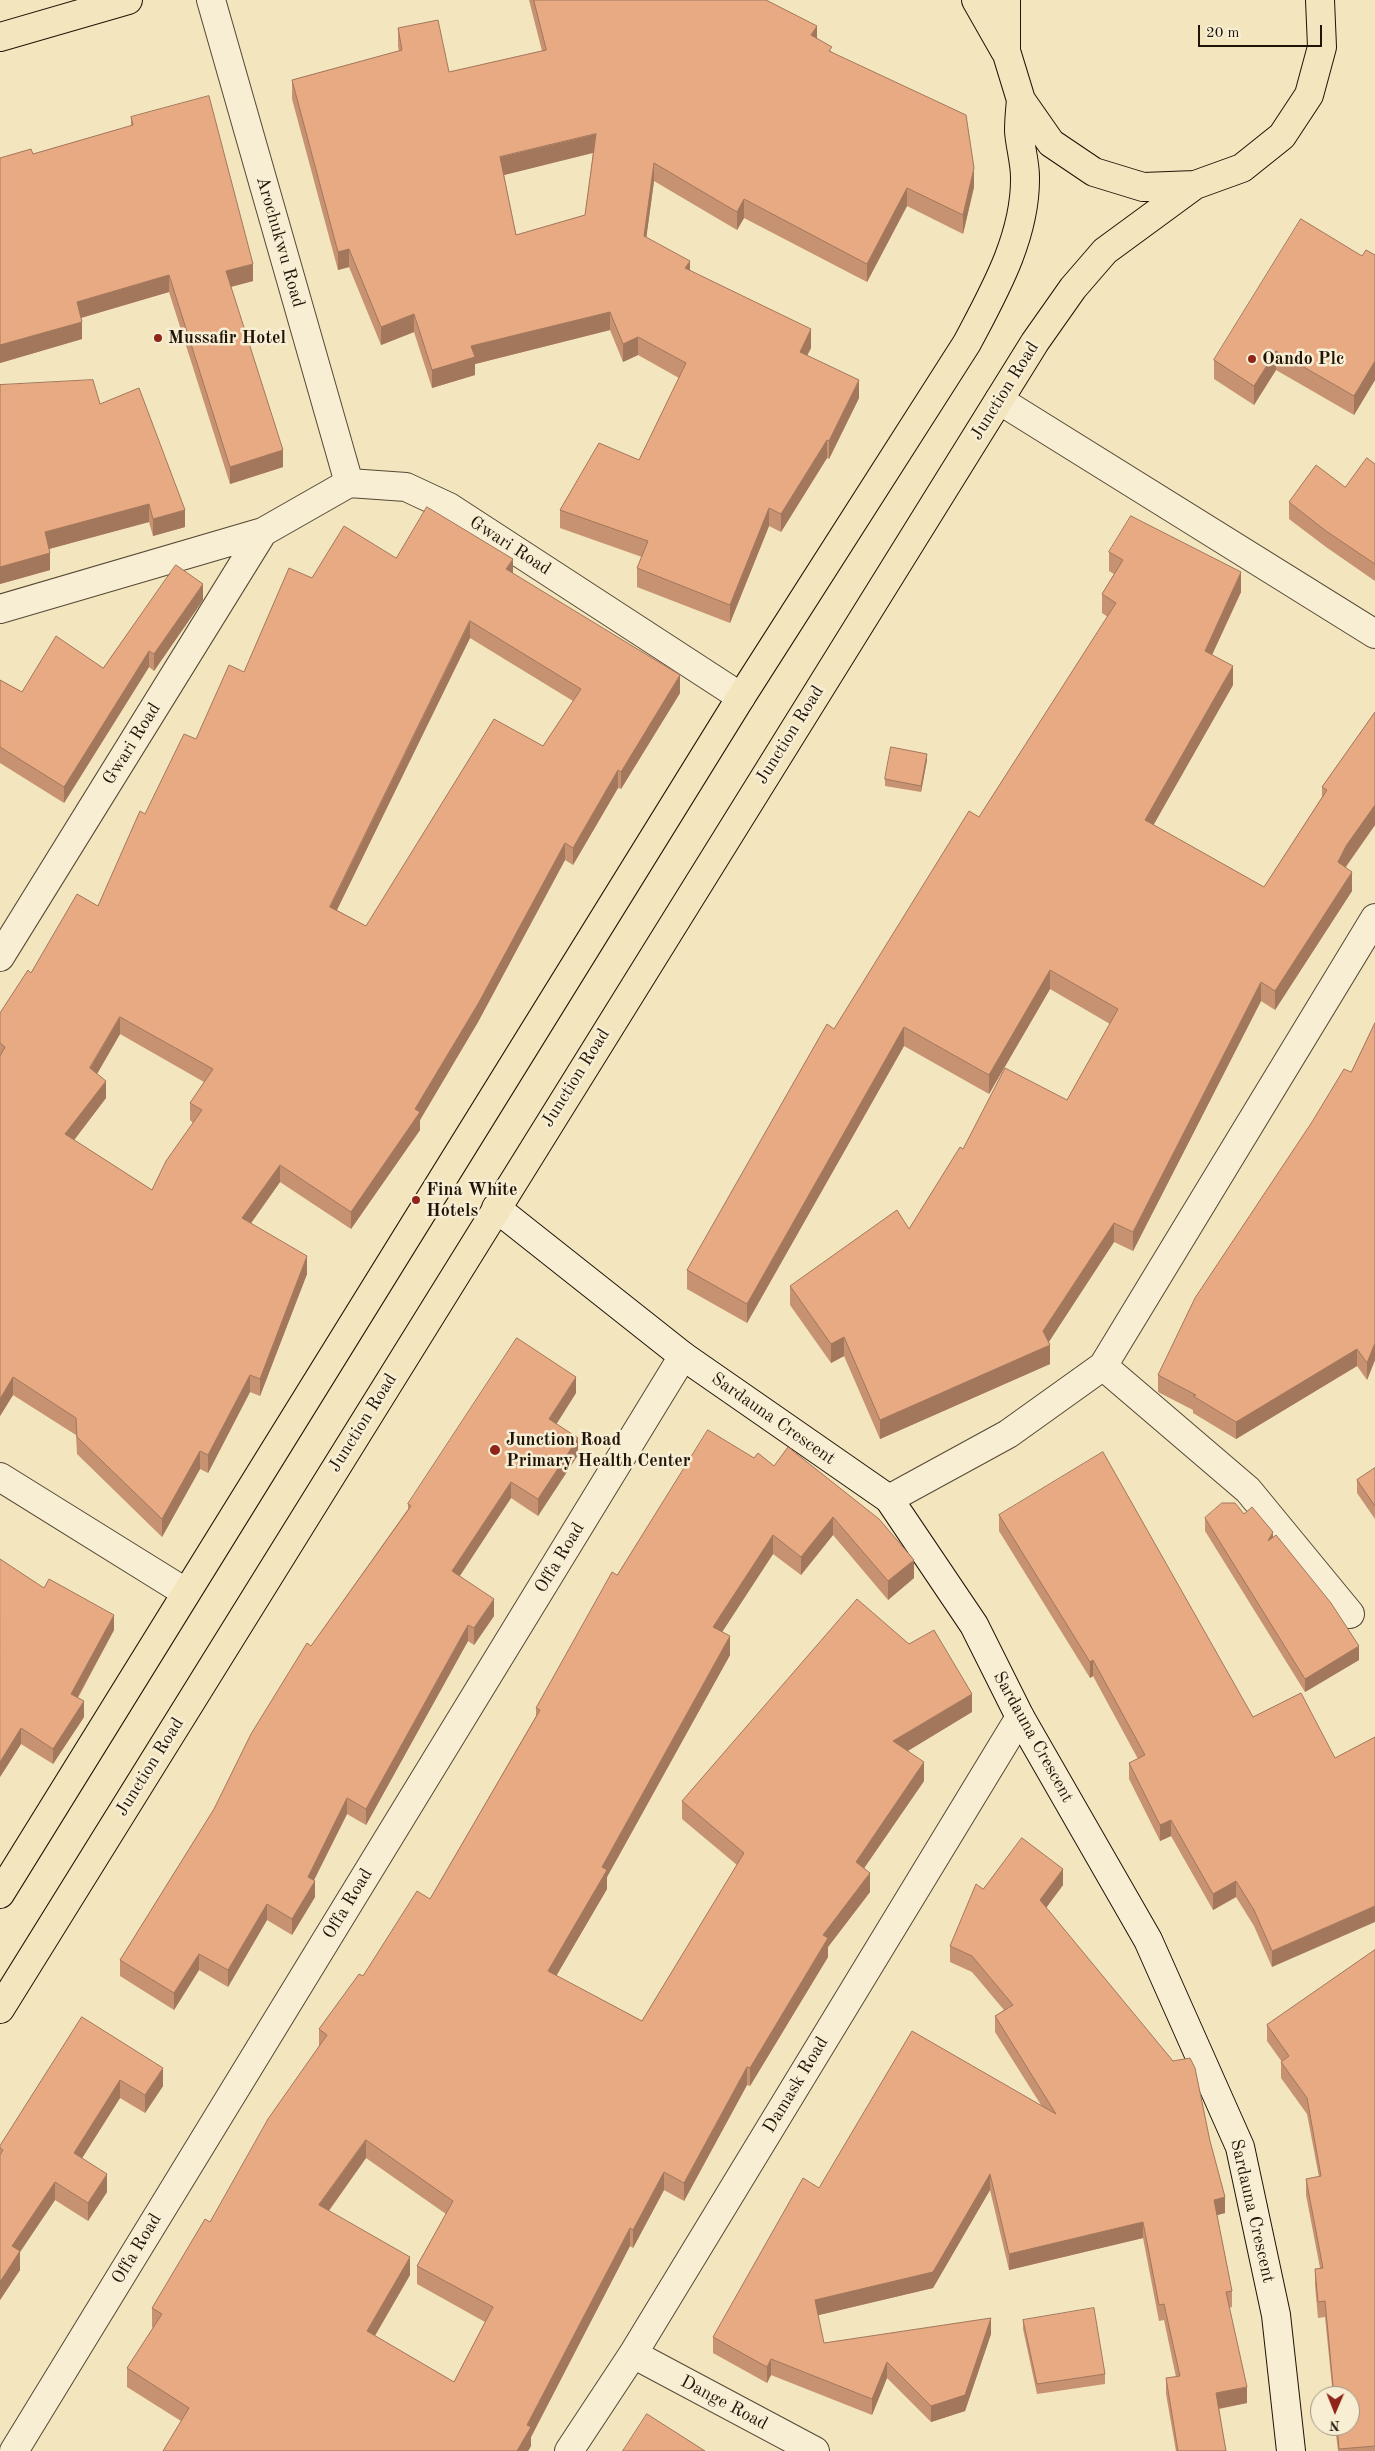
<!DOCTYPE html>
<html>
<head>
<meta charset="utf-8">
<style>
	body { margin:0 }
	#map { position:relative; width:1375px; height:2451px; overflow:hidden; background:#f3e5bd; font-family:"Old Standard TT",serif }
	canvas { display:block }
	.north { position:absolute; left:1310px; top:2386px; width:50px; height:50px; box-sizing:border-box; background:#f7eed4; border:1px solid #a19782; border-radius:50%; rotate:181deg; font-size:14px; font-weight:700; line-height:20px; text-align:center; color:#201407 }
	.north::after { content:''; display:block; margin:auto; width:18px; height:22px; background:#8f2418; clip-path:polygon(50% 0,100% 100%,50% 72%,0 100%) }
	.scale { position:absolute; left:1198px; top:25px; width:124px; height:22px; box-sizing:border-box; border:2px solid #201407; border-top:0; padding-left:6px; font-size:15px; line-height:18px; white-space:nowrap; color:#201407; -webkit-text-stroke:4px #f7eed4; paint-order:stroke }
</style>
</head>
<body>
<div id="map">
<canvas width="1375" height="2451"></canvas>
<div class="north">N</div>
<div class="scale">20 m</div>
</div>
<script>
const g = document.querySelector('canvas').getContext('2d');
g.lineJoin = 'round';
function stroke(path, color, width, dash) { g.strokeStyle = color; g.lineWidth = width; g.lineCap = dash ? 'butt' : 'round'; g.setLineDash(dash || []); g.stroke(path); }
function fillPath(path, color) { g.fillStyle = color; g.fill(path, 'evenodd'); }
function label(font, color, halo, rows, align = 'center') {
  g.font = font + ' "Old Standard TT",serif'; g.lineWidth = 5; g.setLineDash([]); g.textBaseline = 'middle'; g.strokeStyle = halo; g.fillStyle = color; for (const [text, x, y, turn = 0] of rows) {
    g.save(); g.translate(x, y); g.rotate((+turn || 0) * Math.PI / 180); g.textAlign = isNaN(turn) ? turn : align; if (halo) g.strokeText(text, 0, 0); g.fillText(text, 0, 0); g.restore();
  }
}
const street = new Path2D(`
	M211 0 349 483
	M999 400 1375 634
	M0 609 263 532 349 483 406 487 449 507 741 697
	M0 957 263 532
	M1103 1366 1248 1490 1350 1614
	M0 1477 185 1592
	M889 1499 1008 1434 1103 1366 1375 918
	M633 2354 815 2451
	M14 2451 683 1356
	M569 2451 633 2354 1020 1717`);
const secondary = new Path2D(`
	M496 1208 683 1356 889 1499 974 1625 1020 1717 1148 1940 1240 2147 1276 2315 1291 2451`);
const primary = new Path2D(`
	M976 0 1005 51
	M1006 0V51L1021 100 1051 143 1094 172 1143 187 1195 185 1242 168 1282 136 1309 95 1322 47 1320 0
	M0 37 128 0
	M0 1894 741 697 967 343C994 292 1026 236 1025 177 1025 162 1020 146 1019 131 1019 121 1020 110 1021 100
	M0 2009 1035 342 1073 288 1105 251 1195 185`);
stroke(street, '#554834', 30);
stroke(secondary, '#201407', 30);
stroke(primary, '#201407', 30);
stroke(street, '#f7eed4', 28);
stroke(secondary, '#f7eed4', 28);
stroke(primary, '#f3e5bd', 28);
fillPath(new Path2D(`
	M529 0H766L817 38 974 187 963 234 907 206 867 282 744 218 737 230 654 181 646 238 690 270 811 348 807 355 859 398 829 459 827 458 781 532 769 526 730 623 637 587V568L642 557 560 528V510L639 460 679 378 638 355 623 362 610 330 475 364V375L432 388 414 332 381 345 349 267 338 270 292 99V80L399 51 398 46V28L449 72 542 51ZM593 153 585 215 516 235 504 175Z
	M131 117 253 281 231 287 283 467 230 484 169 292 81 318 82 339 0 363V158L33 154 131 126Z
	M1375 255V380L1354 415 1276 370 1254 405 1214 379V360L1362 256Z
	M0 385 100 404 185 527 153 536 149 522 49 549 50 570 0 584Z
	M1375 464V581L1326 547 1289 519V502L1345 487Z
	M1109 552 1241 592 1212 655 1233 685 1153 825 1264 887 1322 797V787L1375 712V825L1346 867 1352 891 1275 1010 1261 1001 1133 1251 1114 1242 1049 1341 1050 1364 880 1439 844 1356 831 1363 790 1305V1286L909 1229 963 1149 1067 1100 1110 1024 1050 989 989 1094 904 1046 747 1323 687 1289V1270L834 1029 979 817 1108 617 1102 613V594L1114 574 1109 571Z
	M396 558 513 573 680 693 621 789 618 788 573 865 565 860 478 1022 420 1120V1130L351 1229 280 1182 251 1223 307 1274 260 1396 250 1392 208 1473 200 1469 162 1537 77 1454 76 1435 13 1395 0 1416V1013L31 973 98 906 145 814 196 739 312 578ZM470 638 573 701 543 746 366 926 337 910ZM120 1034 204 1082 190 1103V1120L193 1123 152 1190 74 1140 106 1098 97 1074Z
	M203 600 154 671 149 667 64 803 0 763V680L22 692 103 668Z
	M927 760 921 792 885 786V779Z
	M1375 1023V1360L1367 1380 1357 1366 1236 1439 1193 1413V1410L1158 1392V1375L1351 1072Z
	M576 1393 556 1424 578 1455 538 1516 511 1498 459 1576 494 1616 474 1645 468 1641 366 1825 347 1814 314 1880 315 1897 292 1935 267 1920 228 1987 199 1970 174 2010 120 1976V1960L214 1809 311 1646 408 1509V1504Z
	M758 1453 914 1578 888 1600 833 1535 801 1575 773 1554 722 1632 730 1655 607 1877V1889L556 1976 642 2021 737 1865 682 1819V1801L972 1712 907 1751 924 1781 864 1868 870 1892 828 1947V1957L750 2086 747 2085 684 2201 664 2190 633 2248 630 2246 531 2437V2446L528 2451H163L181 2421 127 2387V2368L153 2328 152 2327V2308L210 2222 319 2046V2029L363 1976 430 1899 536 1716V1708L617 1575 754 1458ZM366 2158 446 2214 417 2266V2284L485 2322 454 2382 375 2336 410 2275 329 2211Z
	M1375 1468V1519L1357 1493V1480Z
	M1244 1514 1273 1537 1359 1660 1305 1692 1205 1531V1518Z
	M999 1515 1253 1717 1301 1693 1272 1967 1254 1926 1236 1897 1213 1910 1171 1836 1160 1841 1129 1779V1763L1138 1759 1093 1676 1090 1678 999 1531Z
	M44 1588 114 1630 78 1698 84 1717 53 1764 21 1744 0 1777Z
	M1063 1885 1046 1908 1225 2213 1217 2215 1232 2291V2307L1229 2308 1247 2403 1219 2409 1226 2451H1176L1166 2394V2378L1176 2377 1164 2320 1159 2321 1143 2238 1009 2270 990 2190 933 2288 818 2315 824 2343 991 2334 965 2411 931 2422 887 2378 872 2415 771 2375 767 2383 713 2353V2337L819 2188 1041 2105 995 2032V2016L1004 2010 972 1972 950 1962V1946L983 1889Z
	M1375 1950V2451H1338L1335 2426H1350V2396H1333L1325 2317 1318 2318 1315 2285V2269L1320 2268 1306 2195V2179L1319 2177 1307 2114 1281 2078V2062H1282L1267 2041V2025Z
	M82 2017 163 2086 145 2113 120 2098 82 2158 107 2192 88 2221 55 2200 20 2252V2270L0 2300V2146Z
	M1023 2320 1105 2374V2384L1037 2394 1023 2329Z`), '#c79271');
fillPath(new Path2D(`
	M817 26V45L811 35Z
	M596 134V152L500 176V157Z
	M654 163V181L644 255V236Z
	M974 168V187L963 234V215Z
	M907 188V206L867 282V264Z
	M744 199V218L737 230V212Z
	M349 249V267L338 270V252Z
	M690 261V279L685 268Z
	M253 264V281L226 288V271Z
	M169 275V292L77 319V302Z
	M610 312V330L475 364V375L432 388V370L471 346Z
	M414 314V332L381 345V327Z
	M82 322V339L0 363V345Z
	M811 329V348L800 370V352Z
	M638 337V355L623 362V344Z
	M1276 351V370L1254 405V386Z
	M1375 361V380L1354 415V396Z
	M859 380V398L829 459V441Z
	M827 440V458L781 532V514Z
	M283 450V467L230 484V467Z
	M149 504V522L45 550V532Z
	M769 508V526L730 623V605Z
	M185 510V527L153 536V519Z
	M50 553V570L0 584V567Z
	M513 559V576L506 569Z
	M1241 572V592L1205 670V651Z
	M203 584V600L154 671V654Z
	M470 621V638L330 924V907Z
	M149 651V667L64 803V787Z
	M1233 666V685L1145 840V820Z
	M680 675V693L621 789V772Z
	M927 754V760L921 792V786Z
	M618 770V788L573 865V848Z
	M1375 805V825L1346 866 1338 881V862L1346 846Z
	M565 843V860L478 1022 420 1120V1130L351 1229V1212L415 1109Z
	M1352 872V891L1275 1010V991Z
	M1050 970V989L989 1094V1075Z
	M1261 982V1001L1133 1251V1232Z
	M120 1017V1034L90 1086V1068Z
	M904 1027V1046L747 1323V1304Z
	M106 1081V1098L65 1152V1134Z
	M280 1165V1182L242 1236V1218Z
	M1114 1223V1242L1045 1348 1050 1345V1364L880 1439V1420L1043 1331Z
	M307 1256V1274L260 1396V1379Z
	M844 1337V1356L831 1363V1344Z
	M1375 1343V1360L1367 1380V1363Z
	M1357 1349V1366L1236 1439V1422Z
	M250 1375V1392L208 1473V1455Z
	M13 1377V1395L0 1416V1399Z
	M576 1377V1393L549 1436V1419Z
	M578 1438V1455L538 1516V1499Z
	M200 1451V1469L162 1537V1519Z
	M511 1482V1498L452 1588V1571Z
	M833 1517V1535L801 1575V1557Z
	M1273 1532V1545L1268 1541Z
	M773 1535V1554L713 1646V1627Z
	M914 1560V1578L888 1600V1581Z
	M494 1599V1616L474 1645V1628Z
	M114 1615V1630L71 1709V1694Z
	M468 1625V1641L366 1825V1809Z
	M730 1636V1655L607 1877V1889L548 1990V1971L602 1867Z
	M1359 1646V1660L1305 1692V1679Z
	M1093 1660V1676L1090 1678V1662Z
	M972 1694V1712L893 1760V1741Z
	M84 1701V1717L53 1764V1749Z
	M21 1728V1744L0 1777V1762Z
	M924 1762V1781L856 1880V1862Z
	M347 1798V1814L310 1888 315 1881V1897L292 1935V1919L308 1877Z
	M1171 1820V1836L1160 1841V1825Z
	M1063 1869V1885L1040 1916V1900Z
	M870 1873V1892L828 1947V1957L750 2086V2068L823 1935Z
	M1236 1881V1897L1213 1910V1894Z
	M267 1904V1920L228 1987V1970Z
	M1375 1906V1922L1272 1967V1951Z
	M199 1954V1970L174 2010V1993Z
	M747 2067V2085L684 2201V2183Z
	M163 2068V2086L145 2113V2095Z
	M120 2080V2098L74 2171V2153Z
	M366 2140V2158L319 2224V2205Z
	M664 2172V2190L633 2248V2230Z
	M107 2174V2192L88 2221V2203Z
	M990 2174V2190L933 2288 815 2316V2300Z
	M55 2182V2200L20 2252V2270L0 2300V2282L12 2246Z
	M1225 2197V2213L1214 2216V2200Z
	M1143 2222V2238L1009 2270V2254Z
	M630 2228V2246L531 2437V2446L528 2451H517L527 2425Z
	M410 2257V2275L367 2349V2331Z
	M991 2318V2334L965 2411 931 2422V2406Z
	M771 2359V2375L767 2383V2367Z
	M887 2362V2378L872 2415V2399Z
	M1247 2387V2403L1216 2409V2393Z`), '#a2775c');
const building = new Path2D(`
	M534 0H766L817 26 811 35 832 47 829 51 966 115 974 168 963 215 907 188 867 264 744 199 737 212 654 163 644 236 690 261 685 268 811 329 800 352 859 380 829 441 827 440 781 514 769 508 730 605 637 568 648 541 560 510 599 443 639 460 686 363 638 337 623 344 610 312 471 346 475 357 432 370 414 314 381 327 349 249 338 252 292 80 402 50 398 28 438 20 449 72 546 50ZM596 134 585 215 516 235 500 157Z
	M209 96 253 264 226 271 283 450 230 467 169 275 77 302 82 322 0 345V158L31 149 33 154 133 125 131 117Z
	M1301 219 1362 256 1366 250 1375 255V361L1354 396 1276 351 1254 386 1214 360Z
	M93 380 100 404 139 388 185 510 153 519 149 504 45 532 50 553 0 567V385Z
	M1367 458 1375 464V564L1326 531 1289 502 1316 465 1345 487Z
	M427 507 513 559 506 569 680 675 621 772 618 770 573 848 565 843 478 1004 415 1109 420 1112 351 1212 280 1165 242 1218 307 1256 260 1379 250 1375 208 1455 200 1451 162 1519 77 1437 76 1418 13 1377 0 1399V1056L5 1047 0 1043V1013L28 970 31 973 77 894 98 906 140 811 145 814 184 734 196 739 229 665 244 672 289 568 312 578 344 526 396 558ZM470 621 581 689 543 746 494 719 366 926 330 907ZM120 1017 213 1069 190 1103 202 1110 166 1161 152 1190 65 1134 106 1081 90 1068Z
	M1131 516 1241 572 1205 651 1233 666 1145 820 1264 887 1327 790 1322 787 1375 712V805L1346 846 1338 862 1352 872 1275 991 1261 982 1133 1232 1114 1223 1043 1331 1050 1345 880 1420 844 1337 831 1344 790 1286 897 1210 909 1229 960 1147 963 1149 1005 1068 1067 1100 1118 1009 1050 970 989 1075 904 1027 747 1304 687 1270 827 1024 834 1029 969 811 979 817 1116 603 1102 594 1123 560 1109 552Z
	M176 565 203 584 154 654 149 651 64 787 0 747V680L22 692 56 636 103 668Z
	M891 747 927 754 921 786 885 779Z
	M1375 1023V1343L1367 1363 1357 1349 1236 1422 1193 1396 1196 1395 1158 1375 1195 1298 1312 1122 1344 1069 1351 1072Z
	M517 1338 576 1377 549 1419 578 1438 538 1499 511 1482 452 1571 494 1599 474 1628 468 1625 366 1809 347 1798 308 1877 315 1881 292 1919 267 1904 228 1970 199 1954 174 1993 120 1960 214 1809 251 1734 307 1643 311 1646 411 1506 408 1504Z
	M708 1430 754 1458 758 1453 774 1466 788 1447 879 1519 914 1560 888 1581 833 1517 801 1557 773 1535 713 1627 730 1636 602 1867 607 1870 548 1971 642 2021 744 1853 682 1801 857 1599 909 1644 934 1630 972 1694 893 1741 924 1762 856 1862 870 1873 823 1935 828 1938 750 2068 747 2067 684 2183 664 2172 633 2230 630 2228 527 2425 531 2427 517 2451H163L189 2408 127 2368 162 2314 152 2308 205 2219 210 2222 268 2119 327 2035 319 2029 359 1974 363 1976 417 1891 430 1899 540 1710 536 1708 612 1572 617 1575ZM366 2140 453 2201 417 2266 493 2307 454 2382 367 2331 410 2257 319 2205Z
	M1103 1452 1253 1717 1301 1693 1335 1758 1375 1737V1906L1272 1951 1254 1910 1236 1881 1213 1894 1171 1820 1160 1825 1129 1763 1145 1755 1093 1660 1090 1662 999 1515Z
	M1375 1468V1506L1357 1480Z
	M1222 1503H1235L1244 1514 1252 1507 1273 1532 1268 1541 1276 1535 1331 1603 1359 1646 1305 1679 1205 1518Z
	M0 1559 44 1588 49 1579 114 1615 71 1694 84 1701 53 1749 21 1728 0 1762Z
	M1022 1838 1063 1869 1040 1900 1173 2061 1190 2058 1195 2068 1210 2141 1225 2197 1214 2200 1232 2291 1226 2292 1247 2387 1216 2393 1226 2451H1178L1166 2378 1180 2376 1164 2304 1159 2305 1143 2222 1009 2254 990 2174 933 2272 815 2300 824 2343 991 2318 965 2395 931 2406 887 2362 872 2399 771 2359 767 2367 713 2337 803 2178 819 2188 912 2031 1056 2114 995 2016 1013 2005 972 1956 950 1946 976 1884 983 1889Z
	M1375 1950V2446L1339 2449 1337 2426H1350V2396H1334L1325 2301 1318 2302 1315 2269 1323 2268 1306 2179 1321 2176 1307 2098 1281 2062 1289 2056 1267 2025Z
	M82 2017 163 2068 145 2095 120 2080 74 2153 107 2174 88 2203 55 2182 12 2246 20 2251 0 2282V2155L3 2150 0 2148V2146Z
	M1094 2308 1105 2374 1037 2384 1023 2320Z
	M647 2414 705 2451H623Z`);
fillPath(building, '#e7aa83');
stroke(building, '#a2775c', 1);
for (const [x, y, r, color] of [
	[158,338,5,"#8f2418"],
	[1252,359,5,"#8f2418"],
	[416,1200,5,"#8f2418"],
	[495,1450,6,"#8f2418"]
]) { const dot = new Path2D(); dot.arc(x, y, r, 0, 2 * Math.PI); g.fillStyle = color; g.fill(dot); stroke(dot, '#f7eed4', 2); }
label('18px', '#201407', '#f7eed4', [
	["Arochukwu Road",280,242,74],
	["Junction Road",1005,391,-58],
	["Gwari Road",510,546,33],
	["Junction Road",790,735,-58],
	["Gwari Road",132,744,-58],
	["Junction Road",576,1078,-58],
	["Sardauna Crescent",773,1419,35],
	["Junction Road",363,1423,-58],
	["Offa Road",560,1558,-59],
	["Sardauna Crescent",1033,1737,61],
	["Junction Road",150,1767,-58],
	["Offa Road",348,1904,-59],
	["Damask Road",796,2085,-59],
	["Sardauna Crescent",1252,2211,77],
	["Offa Road",137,2249,-59],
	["Dange Road",724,2403,28]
]);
label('bold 18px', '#201407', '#f7eed4', [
	["Mussafir Hotel",168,338],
	["Oando Plc",1262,359],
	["Fina White",426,1190],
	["Hotels",426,1211],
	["Junction Road",506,1440],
	["Primary Health Center",506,1461]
], 'left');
</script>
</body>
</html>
